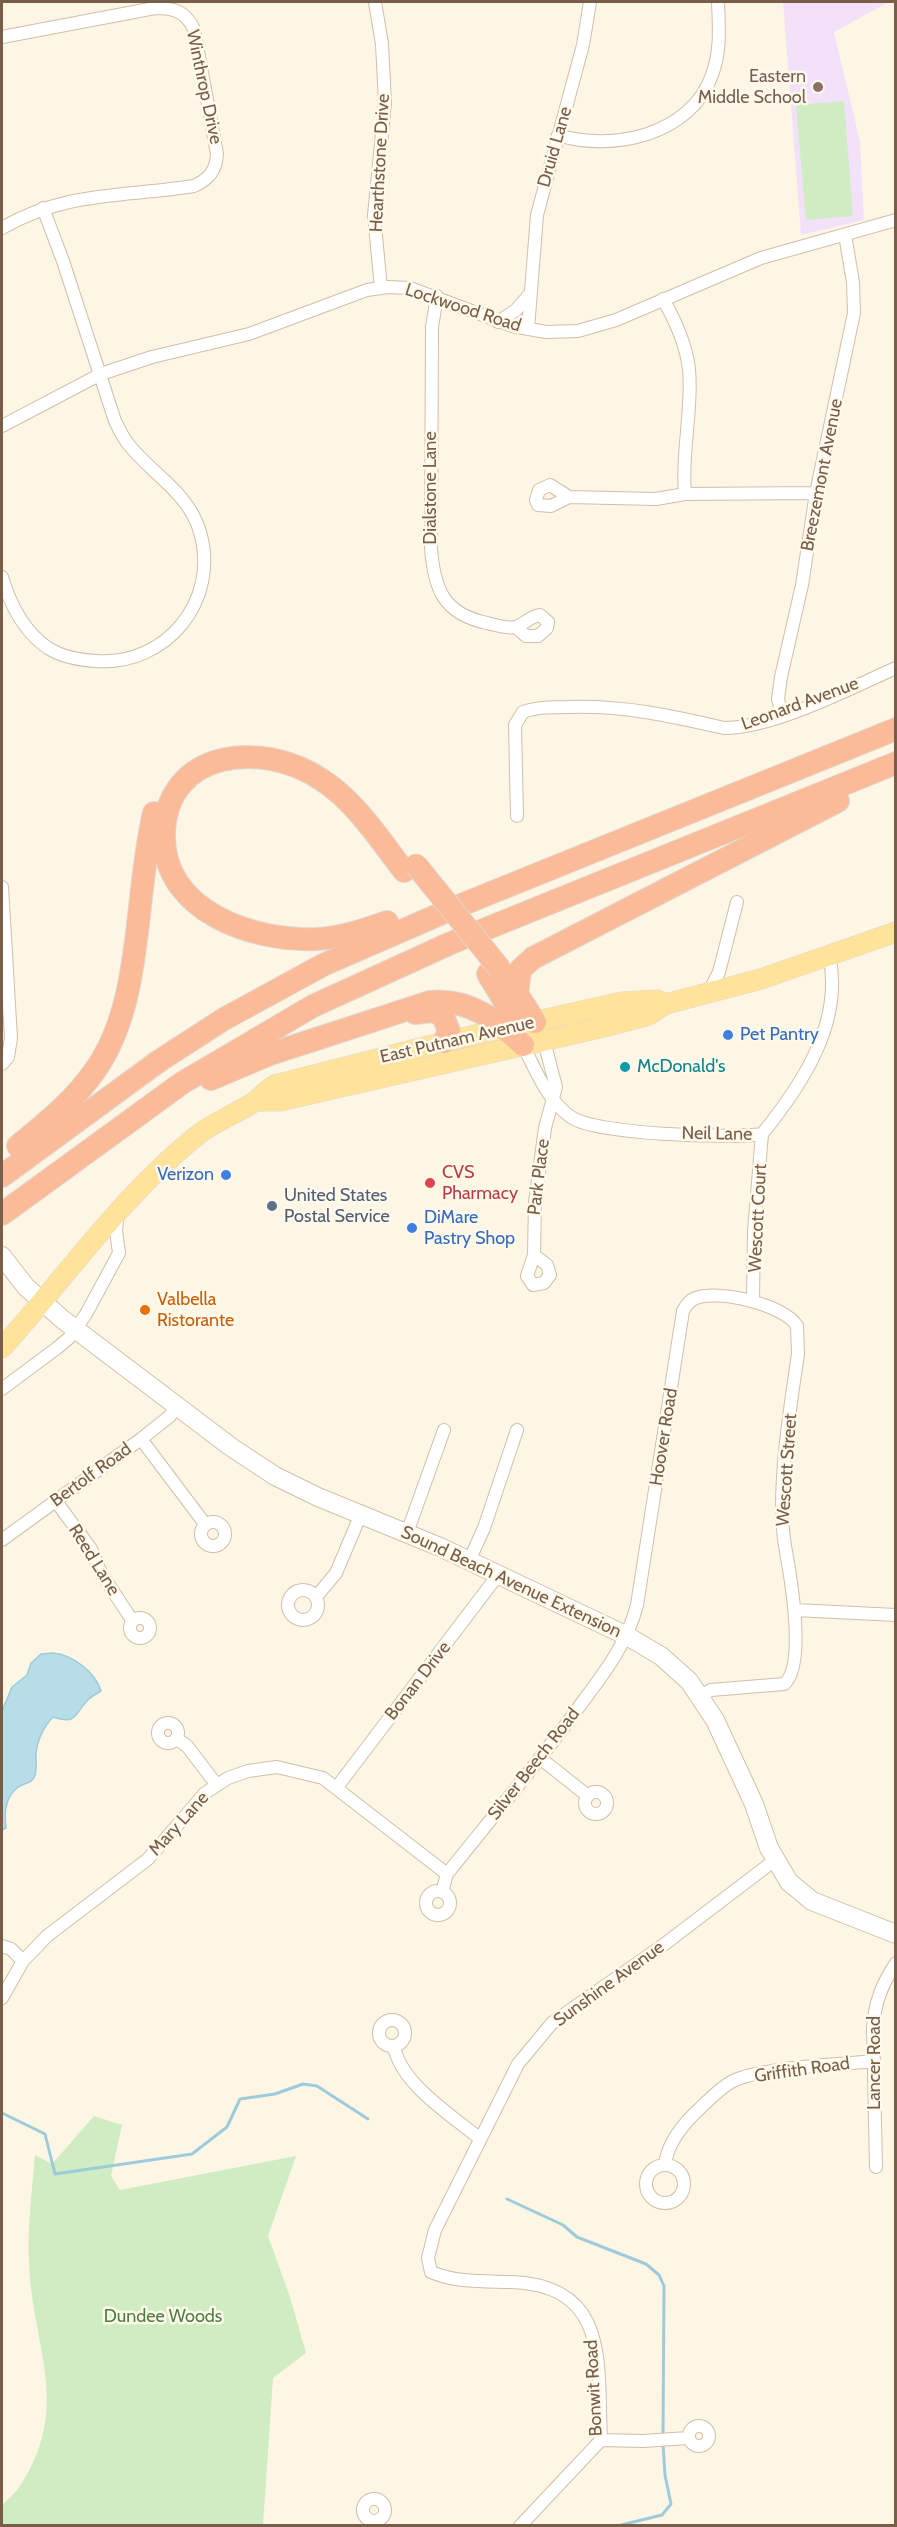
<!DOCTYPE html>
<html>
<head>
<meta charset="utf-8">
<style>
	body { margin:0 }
	#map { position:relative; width:897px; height:2527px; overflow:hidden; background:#fef6e4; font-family:Cabin,sans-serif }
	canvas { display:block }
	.frame { position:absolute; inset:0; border:3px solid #785e48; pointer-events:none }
</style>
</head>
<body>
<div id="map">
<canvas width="897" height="2527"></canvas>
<div class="frame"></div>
</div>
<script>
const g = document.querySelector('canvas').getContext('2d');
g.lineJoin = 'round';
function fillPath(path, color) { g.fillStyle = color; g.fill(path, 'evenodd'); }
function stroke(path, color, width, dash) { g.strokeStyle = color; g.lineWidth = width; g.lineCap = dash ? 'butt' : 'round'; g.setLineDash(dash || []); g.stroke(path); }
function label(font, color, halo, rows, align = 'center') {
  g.font = font + ' Cabin,sans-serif'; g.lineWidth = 5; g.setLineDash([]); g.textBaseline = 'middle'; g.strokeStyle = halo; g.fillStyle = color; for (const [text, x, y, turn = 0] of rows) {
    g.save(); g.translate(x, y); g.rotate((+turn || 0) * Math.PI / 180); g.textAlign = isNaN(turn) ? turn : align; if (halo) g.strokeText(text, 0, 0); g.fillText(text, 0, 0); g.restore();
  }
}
fillPath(new Path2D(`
	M783 2H889L834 32 860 142 864 220 801 235Z`), '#f3e1fa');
fillPath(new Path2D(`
	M844 101 853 216 806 220 796 105Z
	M94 2116 122 2125 111 2176 120 2190 296 2156 268 2236 290 2297 306 2353 273 2378 263 2525H2V2506C7 2499 15 2494 20 2486 72 2407 33 2348 29 2265 27 2229 32 2191 35 2155L52 2164Z`), '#cfecc2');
const water = new Path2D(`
	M53 1653C73 1655 95 1672 101 1691 96 1694 88 1698 85 1703 74 1717 75 1724 53 1717 44 1726 36 1742 36 1756 36 1762 37 1768 35 1775 32 1785 24 1782 17 1788 5 1798 4 1814 6 1828L2 1830V1711L12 1687 27 1675 31 1663 41 1654Z`);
fillPath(water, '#b7dde8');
stroke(water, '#9dcbdb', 1.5);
stroke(new Path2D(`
	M2 2113 45 2134 55 2174 192 2154 227 2127 240 2099 275 2094 303 2084 317 2086 368 2119
	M507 2199 563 2225 577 2237 646 2264 659 2275 664 2286 663 2438
	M617 2526 662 2515 671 2504 665 2475 663 2444`), '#9dcbdb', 3);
const street = new Path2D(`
	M375 2 382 44 385 103 374 215 381 288
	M2 37 155 8C174 8 185 11 194 29L217 154C216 171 209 179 194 186 124 197 65 191 2 228
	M558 135C613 152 691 135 712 75 721 51 719 27 718 2
	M437 296 432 327 431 548C434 588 443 614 487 623 495 625 507 629 515 627 524 625 530 616 540 615L548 622 547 628 538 636H526L516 627
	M663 299C675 320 686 344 689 369 693 410 681 452 685 494
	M498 322 516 310 529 295
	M528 329 537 215 583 45 590 2
	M2 426 101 374 152 357 249 334 367 290 388 287 410 288 512 326 546 332 578 331 616 320 761 258 896 220
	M569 497 550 485 539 490 536 500 538 505 551 506 569 497 656 499 685 494 816 493
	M2 577C10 604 23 631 48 648 62 657 79 660 96 661 166 666 220 601 200 532 189 493 153 475 129 445 123 438 119 429 115 421L63 261 43 208
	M782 714 778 699 781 677 802 585 816 493 854 313 853 282 845 235
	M517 816 515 725 523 712C537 707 553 707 568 707 623 705 672 716 724 728 774 728 848 689 896 668
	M2 887 11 1038 8 1057 2 1064
	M708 994 719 972 737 902
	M523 1045C536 1071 547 1100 571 1117 594 1134 730 1139 762 1134 802 1085 844 1022 829 955
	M534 1255 527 1276 533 1285 544 1283 550 1275 547 1265 534 1255 535 1202 545 1128 556 1087 544 1041
	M753 1301 754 1231 762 1134
	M2 1389 57 1348 69 1338 86 1314 119 1253 116 1230 118 1213
	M141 1439 205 1524
	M55 1500 91 1549 101 1573 132 1620
	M201 1534a12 12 0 1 1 24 0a12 12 0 1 1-24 0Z
	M407 1533 444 1430
	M2 1540 141 1439 170 1416 177 1405
	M469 1561 484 1528 517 1430
	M288 1605a15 15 0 1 1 30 0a15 15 0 1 1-30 0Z
	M316 1597 336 1573 361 1514
	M795 1610 896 1615
	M130 1628a10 10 0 1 1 20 0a10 10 0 1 1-20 0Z
	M158 1733a10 10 0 1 1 20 0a10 10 0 1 1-20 0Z
	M177 1739 187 1746 216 1784
	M540 1758 588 1796
	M337 1787 498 1575
	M585 1803a11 11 0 1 1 22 0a11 11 0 1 1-22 0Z
	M426 1903a12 12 0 1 1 24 0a12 12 0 1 1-24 0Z
	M442 1892 447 1874C488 1823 530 1772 570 1719 596 1683 626 1649 637 1605L683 1311C686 1305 690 1300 696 1298 718 1289 785 1305 797 1326L798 1354C790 1409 776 1492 785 1546 790 1573 807 1666 784 1684L711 1690 700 1696
	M2 1946 11 1949 23 1961
	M2 1998 23 1961 47 1936 148 1859 205 1793 228 1778 248 1771 277 1767 323 1778 447 1874
	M379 2033a13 13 0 1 1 26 0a13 13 0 1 1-26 0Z
	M394 2046C400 2083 451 2115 479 2138
	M665 2165C667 2145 680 2128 694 2114 706 2103 718 2089 733 2081 761 2067 839 2065 874 2061
	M646 2184a19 19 0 1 1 38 0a19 19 0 1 1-38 0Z
	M876 2167 873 2027C875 2002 882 1984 896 1963
	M689 2436a10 10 0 1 1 20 0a10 10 0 1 1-20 0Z
	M601 2440 643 2441 688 2438
	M363 2510a11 11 0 1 1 22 0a11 11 0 1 1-22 0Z
	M520 2526 601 2440C597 2365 611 2286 512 2282 485 2281 457 2283 431 2272L428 2258 435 2230 518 2064 552 2023 662 1946 775 1860`);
const secondary = new Path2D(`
	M2 1256 26 1287 62 1319 231 1447 275 1476 318 1497 440 1547 627 1636 661 1656 689 1681 715 1720 754 1804 769 1848 789 1882 812 1901 896 1934`);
const primary = new Path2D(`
	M256 1101H280L604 1027 649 1015 666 1004 761 979 896 932
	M2 1348C66 1277 123 1194 199 1134 216 1121 236 1114 254 1102 261 1097 266 1090 275 1085L444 1042 622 1002 657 1000 666 1004`);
const highway = new Path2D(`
	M387 922C364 930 341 938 317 939 254 942 164 912 164 836 165 748 264 740 322 780 356 802 380 840 404 871
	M488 974 502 997 515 1026
	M510 983 535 1022
	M517 995 520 970 533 958 838 801
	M415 1013 433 1011 443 1016 449 1031 444 1042
	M211 1079 270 1054 430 1002C468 998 497 1020 523 1045
	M18 1146C46 1123 75 1100 96 1069 144 1000 134 894 154 813
	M2 1176 159 1061 224 1019 323 965 461 905 896 729
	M2 1214 182 1083 313 1006 451 943 896 763`);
stroke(street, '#d0beaa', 14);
stroke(secondary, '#d3bfa7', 20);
stroke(primary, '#dfd8d3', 21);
stroke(highway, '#dfd8d3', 24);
stroke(street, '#fff', 12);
stroke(secondary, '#fff', 18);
stroke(primary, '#ffe39a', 20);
stroke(highway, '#fbbb98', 22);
const highwayBridge = new Path2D(`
	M416 865 500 969`);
stroke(highwayBridge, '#dfd8d3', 24, []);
stroke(highwayBridge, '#fbbb98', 22);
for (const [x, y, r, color] of [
	[818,87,6,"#8d6e63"],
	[728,1035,6,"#3f7fe0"],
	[625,1067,6,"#0f9aa8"],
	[226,1175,6,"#3f7fe0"],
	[430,1183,6,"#e0444e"],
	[272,1206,6,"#5c6f8a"],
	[412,1228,6,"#3f7fe0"],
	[145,1310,6,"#e8710a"]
]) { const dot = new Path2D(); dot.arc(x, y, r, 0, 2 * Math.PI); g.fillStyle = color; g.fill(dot); stroke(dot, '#fff9ec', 2); }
label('18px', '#785e54', '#fff9ec', [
	["Eastern",806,77],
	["Middle School",806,98]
], 'right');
label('18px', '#785e48', '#fff9ec', [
	["Winthrop Drive",204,87,78],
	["Druid Lane",555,147,-74],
	["Hearthstone Drive",380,163,-87],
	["Lockwood Road",463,308,18],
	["Breezemont Avenue",822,475,-79],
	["Dialstone Lane",431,488,-90],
	["Leonard Avenue",800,704,-20],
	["East Putnam Avenue",457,1040,-13],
	["Neil Lane",717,1134,1],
	["Park Place",539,1177,-83],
	["Wescott Court",758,1218,-87],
	["Hoover Road",664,1437,-81],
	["Wescott Street",787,1470,-86],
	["Bertolf Road",91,1475,-36],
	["Reed Lane",94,1560,58],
	["Sound Beach Avenue Extension",511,1582,25],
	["Bonan Drive",418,1681,-52],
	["Silver Beech Road",534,1764,-52],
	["Mary Lane",179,1824,-48],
	["Sunshine Avenue",609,1984,-36],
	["Lancer Road",875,2063,-90],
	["Griffith Road",802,2070,-8],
	["Bonwit Road",594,2388,-93]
]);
label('18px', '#366cbe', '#fff9ec', [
	["Pet Pantry",740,1035],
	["Verizon",214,1175,"right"],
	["DiMare",424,1218],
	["Pastry Shop",424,1239]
], 'left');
label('18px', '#0d838f', '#fff9ec', [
	["McDonald's",637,1067]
], 'left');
label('18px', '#be3a42', '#fff9ec', [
	["CVS",442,1173],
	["Pharmacy",442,1194]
], 'left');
label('18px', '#4e5e75', '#fff9ec', [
	["United States",284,1196],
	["Postal Service",284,1217]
], 'left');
label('18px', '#c56008', '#fff9ec', [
	["Valbella",157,1300],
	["Ristorante",157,1321]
], 'left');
label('18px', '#4c7f3f', '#fff9ec', [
	["Dundee Woods",163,2317]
]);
</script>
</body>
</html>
